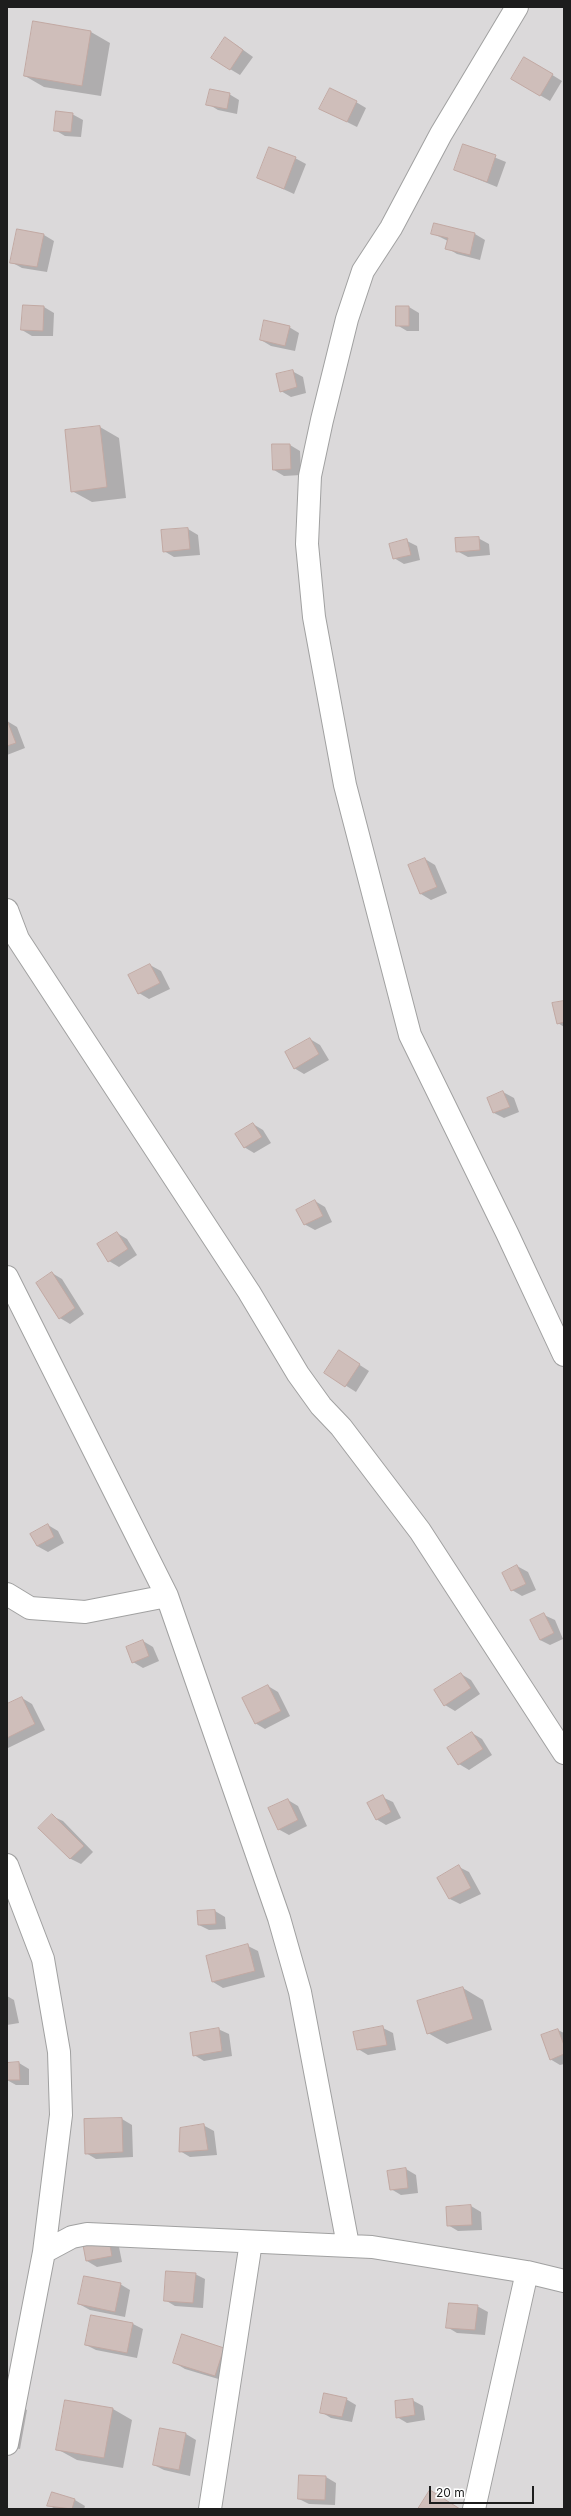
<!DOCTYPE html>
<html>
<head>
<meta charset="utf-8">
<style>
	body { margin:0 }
	#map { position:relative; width:571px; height:2516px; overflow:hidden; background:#efe7e1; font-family:Inter,sans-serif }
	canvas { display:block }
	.frame { position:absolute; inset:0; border:8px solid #1d1d1d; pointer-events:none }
	.scale { position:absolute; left:429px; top:2486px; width:105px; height:18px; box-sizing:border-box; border:2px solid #1d1d1d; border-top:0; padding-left:5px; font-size:12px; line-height:14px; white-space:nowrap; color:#1d1d1d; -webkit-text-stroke:3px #fff; paint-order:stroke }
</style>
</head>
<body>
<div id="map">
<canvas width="571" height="2516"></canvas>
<div class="frame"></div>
<div class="scale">20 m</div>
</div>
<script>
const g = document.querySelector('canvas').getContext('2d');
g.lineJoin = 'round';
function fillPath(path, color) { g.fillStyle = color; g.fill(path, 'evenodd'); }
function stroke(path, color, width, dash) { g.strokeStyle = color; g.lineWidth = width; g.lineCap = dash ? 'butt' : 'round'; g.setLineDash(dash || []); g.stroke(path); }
fillPath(new Path2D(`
	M7 7H564V2509H7Z`), '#dbd9da');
fillPath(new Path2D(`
	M34 23 91 32 110 43 101 96 44 87 25 76Z
	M235 44 253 57 240 75 230 69Z
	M525 58 562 81 550 101 512 79Z
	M229 94 239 100 237 114 218 110 208 104Z
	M356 102 366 108 357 127 321 109Z
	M72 114 83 120 81 137 65 136 55 130Z
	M464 145 506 162 497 187 455 170Z
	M295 158 306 164 294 194 259 178Z
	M434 224 475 234 485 240 480 260 457 254 447 248 448 241 432 233Z
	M44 235 54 241 47 272 22 268 11 262Z
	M24 306 44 307 54 313 53 336H32L22 330Z
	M397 307H409L419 313V331H407L397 325Z
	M289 327 299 333 295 351 271 346 261 340Z
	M292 371 303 377 306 393 291 397 281 391Z
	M100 427 119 438 126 498 92 502 72 491Z
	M273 445H290L300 451 301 475 284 476 274 470Z
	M188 529 198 535 200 555 174 557 164 551Z
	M478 538 489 544 490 555 468 557 457 551Z
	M407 541 417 546 420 560 404 564 394 558Z
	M7 721 17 727 25 748 7 755Z
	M425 859 435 865 447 893 431 900 421 894Z
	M150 965 161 971 170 989 149 999 139 993Z
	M564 1002V1027L558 1023Z
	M310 1039 320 1045 329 1060 304 1074 294 1068Z
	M503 1092 514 1098 519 1112 504 1118 494 1113Z
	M253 1124 263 1130 271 1143 254 1153 244 1147Z
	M315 1201 325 1207 332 1222 315 1230 304 1224Z
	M117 1233 127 1239 137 1255 119 1267 109 1261Z
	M52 1273 62 1279 84 1314 70 1324 60 1318Z
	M349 1358 369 1371 356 1392 326 1373Z
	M48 1525 58 1531 64 1543 48 1552 37 1546Z
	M517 1566 528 1572 536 1590 522 1596 512 1590Z
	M544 1615 555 1620 563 1639 550 1645 540 1640Z
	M143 1641 153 1647 159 1661 143 1668 133 1662Z
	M461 1674 471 1680 480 1694 455 1711 445 1705Z
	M268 1686 278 1692 290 1716 265 1729 255 1723Z
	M22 1698 32 1704 45 1730 8 1748 7 1705Z
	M472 1733 482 1739 492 1755 469 1770 459 1764Z
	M382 1797 393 1802 401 1818 386 1825 376 1819Z
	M288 1800 298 1806 307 1826 289 1835 278 1829Z
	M52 1816 63 1821 93 1852 81 1864 71 1859 40 1828Z
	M459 1867 469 1872 481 1894 460 1904 450 1899Z
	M215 1911 225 1917 226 1929 209 1930 199 1925Z
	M248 1946 258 1951 265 1977 223 1988 213 1982 207 1956Z
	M463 1988 483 2000 492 2030 447 2044 428 2033Z
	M7 1996 14 2000 19 2023 7 2025Z
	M383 2028 393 2033 396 2050 368 2055 358 2049Z
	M218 2029 229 2034 232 2056 204 2061 194 2055Z
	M558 2030 564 2033V2064L560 2065 550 2059Z
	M19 2063 29 2069V2085H16L7 2080V2064Z
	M122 2119 132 2125 133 2157 96 2159 86 2153 85 2120Z
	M203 2125 214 2131 217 2155 190 2157 180 2151Z
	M406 2169 416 2175 418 2193 401 2195 391 2189Z
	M471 2206 481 2212 482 2230 458 2231 448 2225Z
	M109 2241 119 2247 122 2262 97 2267 87 2261Z
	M195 2274 205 2279 203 2308 175 2306 165 2300Z
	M120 2284 130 2290 125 2317 90 2310 79 2304Z
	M477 2306 488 2312 485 2335 457 2333 447 2327Z
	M133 2324 143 2329 137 2358 96 2350 86 2345Z
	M224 2349 225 2381 185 2369 175 2363Z
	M7 2399 27 2410 20 2449 7 2446Z
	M346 2399 356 2405 352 2422 331 2418 321 2412Z
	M412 2400 423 2406 425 2420 407 2423 397 2417Z
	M113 2409 132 2420 123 2468 77 2460 57 2449Z
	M161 2429 186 2434 196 2440 190 2476 164 2470 154 2465Z
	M326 2477 336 2483 335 2505 309 2504 299 2499Z
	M75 2500 85 2506 84 2509H55L49 2505Z`), '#0003');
const building = new Path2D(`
	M33 21 91 31 82 86 24 76Z
	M225 37 243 50 230 70 211 58Z
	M524 57 553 74 540 96 511 79Z
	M330 88 357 101 347 122 319 109Z
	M210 89 230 93 227 109 206 105Z
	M56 111 73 113 71 132 54 131Z
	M463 144 496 155 487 182 454 170Z
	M269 147 296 157 284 189 257 178Z
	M434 223 475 233 470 255 445 249 448 238 431 234Z
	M17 229 44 234 37 267 10 263Z
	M23 305 44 306 43 331 21 330Z
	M396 306H409V326H396Z
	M264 320 290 326 285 346 260 340Z
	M293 370 297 387 280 392 276 374Z
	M100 426 107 487 71 492 65 430Z
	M272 444H290L291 469 273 470Z
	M188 528 190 549 163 552 161 530Z
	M479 537 480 550 456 552 455 538Z
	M407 539 411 555 393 559 389 544Z
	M7 720 16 743 7 746Z
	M425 858 437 887 420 894 408 865Z
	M150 964 160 983 138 994 128 975Z
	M564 1001V1022L557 1024 552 1003Z
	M310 1038 319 1054 294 1069 285 1052Z
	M503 1091 510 1107 493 1113 487 1098Z
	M253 1123 262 1137 244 1148 235 1134Z
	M315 1200 323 1216 304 1225 296 1210Z
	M117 1232 128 1249 108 1262 97 1244Z
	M52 1272 75 1308 59 1319 36 1283Z
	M339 1350 360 1364 345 1387 324 1373Z
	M48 1524 54 1537 37 1546 30 1534Z
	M517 1565 526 1584 511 1591 502 1573Z
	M544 1613 554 1633 540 1640 530 1620Z
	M143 1640 149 1656 132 1663 126 1647Z
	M461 1673 471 1688 444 1706 434 1690Z
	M268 1685 281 1711 255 1724 242 1698Z
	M22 1697 35 1724 7 1738V1704Z
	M472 1732 483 1749 458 1765 447 1748Z
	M383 1795 391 1812 376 1820 367 1803Z
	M288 1799 298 1820 278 1830 268 1808Z
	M52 1814 84 1846 70 1859 38 1828Z
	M459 1865 471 1888 449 1899 437 1878Z
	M215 1910 216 1924 198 1925 197 1911Z
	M248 1944 255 1971 212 1982 206 1956Z
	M463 1987 473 2019 427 2034 417 2001Z
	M383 2026 387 2045 357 2050 353 2032Z
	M219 2028 222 2051 193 2056 190 2033Z
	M558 2029 564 2045V2054L550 2060 541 2035Z
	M19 2062 20 2080H7V2063Z
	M122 2118 123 2152 85 2154 84 2119Z
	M204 2124 208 2150 179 2152 180 2128Z
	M406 2168 408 2188 390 2190 387 2171Z
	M471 2205 472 2225 447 2226 446 2207Z
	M109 2240 112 2256 86 2261 83 2245Z
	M166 2271 196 2273 193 2303 164 2301Z
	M84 2276 121 2283 115 2312 78 2304Z
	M449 2303 478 2305 475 2330 446 2328Z
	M91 2315 133 2323 127 2353 85 2345Z
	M182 2334 224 2348 215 2376 173 2363Z
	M324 2393 347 2398 342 2417 320 2413Z
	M413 2399 415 2415 396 2418 395 2401Z
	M65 2400 113 2408 104 2458 56 2450Z
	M160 2428 186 2433 179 2470 153 2465Z
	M299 2475 326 2476 325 2500 298 2499Z
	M430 2490 460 2509H418Z
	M52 2492 75 2499 72 2509 47 2506Z`);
fillPath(building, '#cfbeba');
stroke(building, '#c2a9a3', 1);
const minor = new Path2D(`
	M517 7 441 134 391 228 363 271 347 319 322 420 310 476 307 544 314 617 345 785 410 1035 507 1233 564 1355
	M7 910 18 939 249 1292 298 1374 321 1406 341 1427 420 1531 564 1753
	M7 1277 167 1596 279 1918 300 1992 348 2245
	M7 1594 30 1608 85 1612 167 1596
	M7 1865 43 1959 59 2052 61 2115 44 2252
	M7 2444 44 2252 72 2237 87 2234 372 2247 527 2272 564 2281
	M210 2509 251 2242
	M474 2509 527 2272`);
stroke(minor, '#a1a1a1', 24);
stroke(minor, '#fff', 22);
</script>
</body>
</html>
